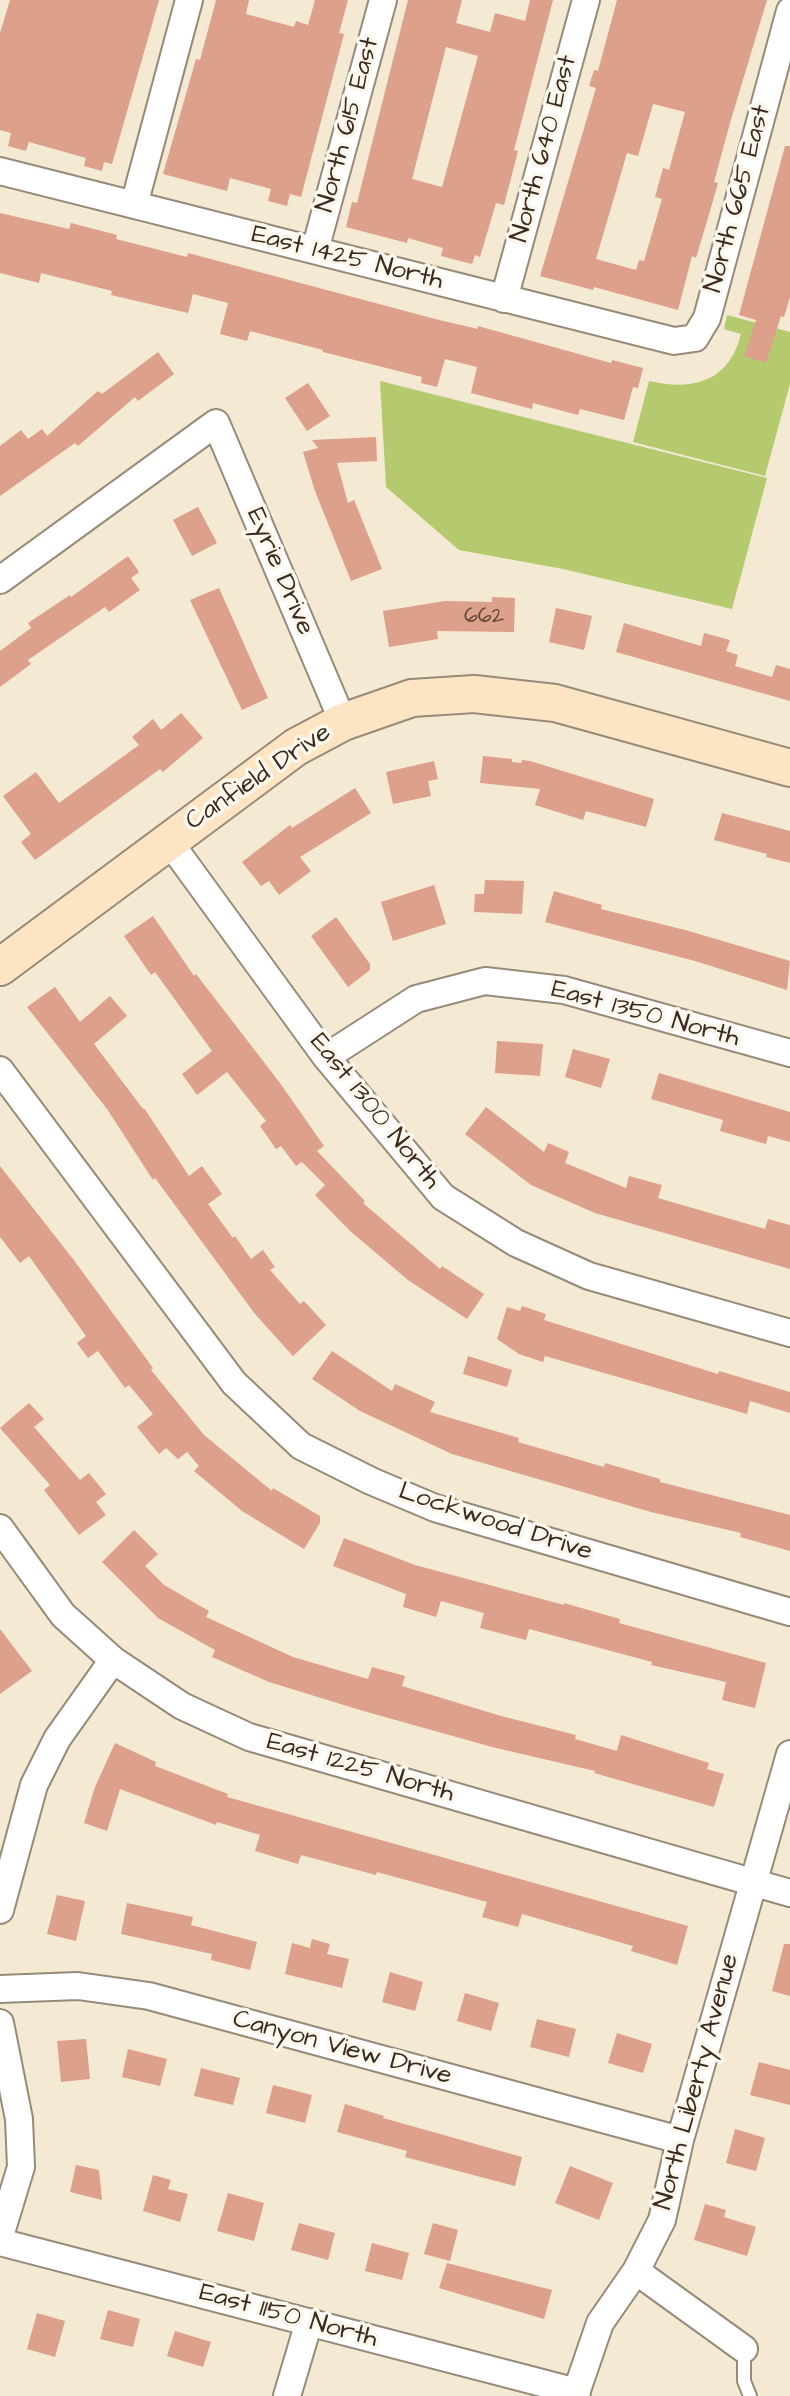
<!DOCTYPE html>
<html>
<head>
<meta charset="utf-8">
<style>
	body { margin:0 }
	canvas { display:block; background:#f4e9d2 }
</style>
</head>
<body>
<canvas width="790" height="2396"></canvas>
<script>
const g = document.querySelector('canvas').getContext('2d');
g.lineJoin = 'round';
function fillPath(path, color) { g.fillStyle = color; g.fill(path, 'evenodd'); }
function stroke(path, color, width, dash) { g.strokeStyle = color; g.lineWidth = width; g.lineCap = dash ? 'butt' : 'round'; g.setLineDash(dash || []); g.stroke(path); }
function label(font, color, halo, rows, align = 'center') {
  g.font = font + ' "Architects Daughter",sans-serif'; g.lineWidth = 7; g.setLineDash([]); g.textBaseline = 'middle'; g.strokeStyle = halo; g.fillStyle = color; for (const [text, x, y, turn = 0] of rows) {
    g.save(); g.translate(x, y); g.rotate((+turn || 0) * Math.PI / 180); g.textAlign = isNaN(turn) ? turn : align; if (halo) g.strokeText(text, 0, 0); g.fillText(text, 0, 0); g.restore();
  }
}
fillPath(new Path2D(`
	M727 315 790 332V384L765 476 633 442 649 381C693 391 729 382 741 334L724 329Z
	M380 381 767 478 732 609 563 569 459 550 386 487Z`), '#b5ca6e');
fillPath(new Path2D(`
	M10 0H159L112 164 104 162 102 171 84 166 86 158 29 142 26 151 8 146 11 133 0 130V33Z
	M216 0H249L246 14 294 27 296 21 308 25 315 0H348L339 33 344 34 301 197 290 194 287 206 268 201 271 189 230 178 227 191 163 174 196 59 200 60Z
	M408 0H462L456 23 490 32 495 13 525 21 530 0H553L514 150 518 151 504 205 496 203 480 257 475 255 472 264 441 256 443 248 408 238 407 243 346 227 352 202 357 203ZM446 47 478 56 442 187 412 179Z
	M617 0H767L730 123 714 182 718 183 710 211 696 258 692 256 678 310 594 287 593 290 540 276 596 88 589 86 594 70 598 71ZM653 104 685 112 669 170 663 168 655 197 662 199 644 261 639 260 636 270 596 259 627 153 638 156Z
	M785 146H790V297L784 317 781 316 766 363 744 356 756 320 739 315Z
	M0 213 69 229 71 223 117 235 116 239 187 257 188 253 439 320 478 329V326L611 363 612 360 643 368 638 388 633 387 624 420 580 409 578 415 533 403 532 409 471 393 477 367 445 359 437 387 421 383 422 377 323 352V350L250 331 247 341 220 334 228 303 193 294 188 313 111 295 112 291 41 273 39 283 0 273Z
	M158 352 174 374 138 401 135 397 78 446 75 443 0 496V446L21 430 28 439 42 429 47 436 98 391 102 394Z
	M308 383 330 416 307 431 285 398Z
	M376 437 377 461 337 463 348 503 354 500 382 569 351 581 315 491 303 452 318 448 312 440Z
	M198 507 217 543 192 556 173 520Z
	M128 556 139 572 131 578 140 590 109 612 105 607 28 660 31 664 0 687V651L31 628 28 623 70 595 71 597Z
	M219 588 268 698 242 710 190 600Z
	M492 597 515 598 514 632 437 631 438 639 389 647 383 611 445 601 492 602Z
	M556 608 592 616 584 650 549 642Z
	M624 623 701 646 704 633 730 640 726 651 738 655 735 666 772 677 776 665 790 669V701L616 652Z
	M181 713 203 738 163 772 160 769 35 860 21 842 31 834 3 796 36 772 59 803 139 745 132 737 153 719 161 730Z
	M483 756 512 759V762L521 763 522 760 530 761 654 799 646 827 586 811 583 820 535 805 540 789 480 783Z
	M434 761 438 779 428 781 431 796 393 804 386 772Z
	M355 788 371 813 300 857 311 871 279 895 269 881 261 886 242 862 290 825 292 828Z
	M722 813 790 831V863L766 857 767 854 714 840Z
	M485 880 524 881 522 914 474 912 475 894H484Z
	M434 885 446 924 393 941 381 902Z
	M554 891 602 905 601 909 689 931 790 961 787 990 695 961 545 922Z
	M153 916 194 976 196 974 280 1083 324 1146 317 1151 365 1201 363 1203 440 1269 442 1266 484 1294 467 1319 408 1280 350 1231 315 1195 325 1185 302 1162 296 1166 281 1146 276 1149 260 1126 266 1121 227 1072 197 1095 182 1074 212 1051 155 972 151 975 124 936Z
	M336 917 370 964V970L348 987 311 936Z
	M55 987 80 1022 110 996 127 1016 94 1044 143 1109 144 1108 189 1176 202 1166 222 1194 208 1204 233 1238 235 1236 251 1259 263 1250 275 1267 270 1270 300 1304 304 1301 326 1325 293 1356 255 1314 155 1178 153 1180 107 1109 27 1007Z
	M497 1041 543 1044 540 1076 495 1073Z
	M573 1049 610 1059 601 1088 565 1077Z
	M659 1073 790 1112V1142L768 1136 766 1144 720 1131 723 1120 651 1099Z
	M486 1107 544 1152 548 1143 569 1152 565 1163 626 1188 629 1176 662 1185 658 1198 765 1229 768 1219 790 1225V1269L595 1213 531 1185 465 1134Z
	M0 1166 73 1259 153 1368 151 1370 204 1435 272 1491 273 1488 320 1516V1523L304 1549 242 1511 194 1471 199 1466 187 1452 178 1459 166 1448 159 1454 137 1427 153 1414 129 1385 125 1388 98 1351 88 1358 77 1343 86 1336 29 1256 20 1263 0 1237Z
	M522 1306 546 1314 544 1320 718 1374 719 1371 790 1392V1413L750 1401 747 1414 545 1356 543 1362 519 1354 497 1339 507 1307 520 1311Z
	M332 1351 392 1391 395 1384 435 1402 430 1412 519 1438 518 1442 604 1467 605 1463 660 1479V1482L790 1515V1551L740 1537 741 1533 651 1512 452 1454 360 1411 312 1379Z
	M468 1356 512 1370 507 1387 463 1374Z
	M29 1403 44 1419 34 1427 80 1480 89 1473 106 1494 96 1502 106 1515 79 1535 44 1490 50 1485 0 1428Z
	M134 1530 158 1554 145 1566 164 1585 209 1611 206 1617 293 1657 368 1679 372 1667 405 1676 402 1686 501 1716 576 1735 575 1739 617 1751 621 1735 709 1763 707 1769 724 1774 714 1807 594 1773 595 1771 492 1747 360 1710 269 1682 212 1657 215 1650 158 1618 102 1562Z
	M344 1538 415 1565 564 1605V1603L620 1619 619 1623 766 1663 755 1708 722 1700 726 1682 651 1665 652 1662 529 1629 526 1640 480 1628 484 1613 441 1601 436 1617 403 1607 406 1594 333 1566Z
	M0 1629 32 1671 0 1694Z
	M115 1743 156 1762 155 1766 228 1794 227 1797 688 1926 677 1965 631 1951 633 1946 522 1914 518 1927 482 1917 487 1902 377 1872 376 1875 301 1855 298 1864 255 1851 260 1835 217 1822 216 1825 120 1789 107 1831 84 1823 95 1787Z
	M57 1895 85 1901 76 1941 47 1934Z
	M127 1903 193 1917 191 1925 257 1942 250 1970 211 1960 212 1954 121 1934Z
	M312 1939 330 1944 327 1954 349 1959 342 1988 285 1974 292 1943 310 1948Z
	M784 1944H790V1996L772 1991Z
	M390 1972 423 1982 415 2011 382 2002Z
	M465 1993 499 2003 491 2031 457 2021Z
	M537 2019 576 2029 569 2057 530 2047Z
	M617 2033 652 2044 643 2073 608 2063Z
	M86 2039 90 2079 61 2082 57 2041Z
	M128 2049 167 2059 160 2086 122 2077Z
	M759 2062 790 2070V2105L750 2095Z
	M201 2068 240 2078 233 2105 194 2096Z
	M273 2085 312 2095 305 2123 266 2113Z
	M345 2104 384 2116 383 2118 522 2157 515 2186 405 2157 407 2151 337 2132Z
	M735 2129 765 2138 756 2171 726 2163Z
	M76 2165 99 2170 102 2200 70 2192Z
	M570 2166 613 2183 599 2220 555 2203Z
	M153 2175 171 2180 168 2189 188 2194 180 2222 143 2211Z
	M228 2193 264 2203 254 2241 217 2231Z
	M705 2204 726 2210 724 2217 756 2227 747 2256 694 2240Z
	M299 2223 335 2233 328 2260 291 2250Z
	M433 2223 458 2230 450 2261 424 2254Z
	M372 2243 409 2253 402 2280 365 2271Z
	M447 2263 552 2290 544 2319 439 2288Z
	M108 2310 140 2319 133 2347 100 2339Z
	M37 2313 65 2321 55 2357 27 2349Z
	M175 2331 211 2342 203 2367 167 2356Z`), '#dca08b');
const lane = new Path2D(`
	M744 2349V2381L750 2396`);
const street = new Path2D(`
	M0 171 674 341 695 338 707 318 790 11
	M134 205 189 0
	M315 250 383 0
	M504 299 586 0
	M0 580 216 423 343 722
	M168 840 326 1057 443 1197 516 1243 589 1276 790 1333
	M326 1057 416 999 485 981 564 990 790 1053
	M0 1070 234 1383 301 1446 371 1481 435 1508 790 1612
	M0 1528 63 1615 113 1660 182 1706 249 1737 790 1893
	M0 1910 34 1785 57 1739 113 1660
	M0 1989 78 1986 149 1996 680 2140
	M0 2023 19 2119 21 2167 0 2236
	M0 2242 577 2392
	M636 2271 744 2349
	M287 2396 309 2322
	M575 2396 600 2323 636 2271 662 2220 680 2140 790 1754`);
const secondary = new Path2D(`
	M0 967 296 747 343 722 412 698 474 694 555 703 790 768`);
stroke(lane, '#988a78', 16);
stroke(street, '#988a78', 30);
stroke(secondary, '#988a78', 40);
stroke(lane, '#fff', 12);
stroke(street, '#fff', 26);
stroke(secondary, '#fde5c4', 36);
label('22px', '#634839', null, [
	["662",484,617]
]);
label('26px', '#3b2a1e', '#fbf7ec', [
	["North 615 East",349,125,-75],
	["North 640 East",545,149,-75],
	["North 665 East",739,199,-75],
	["East 1425 North",347,259,14],
	["Eyrie Drive",279,572,67],
	["Canfield Drive",259,778,-34],
	["East 1350 North",645,1015,15],
	["East 1300 North",374,1112,51],
	["Lockwood Drive",495,1523,18],
	["East 1225 North",360,1769,16],
	["Canyon View Drive",342,2049,15],
	["North Liberty Avenue",698,2082,-75],
	["East 1150 North",288,2317,15]
]);
</script>
</body>
</html>
